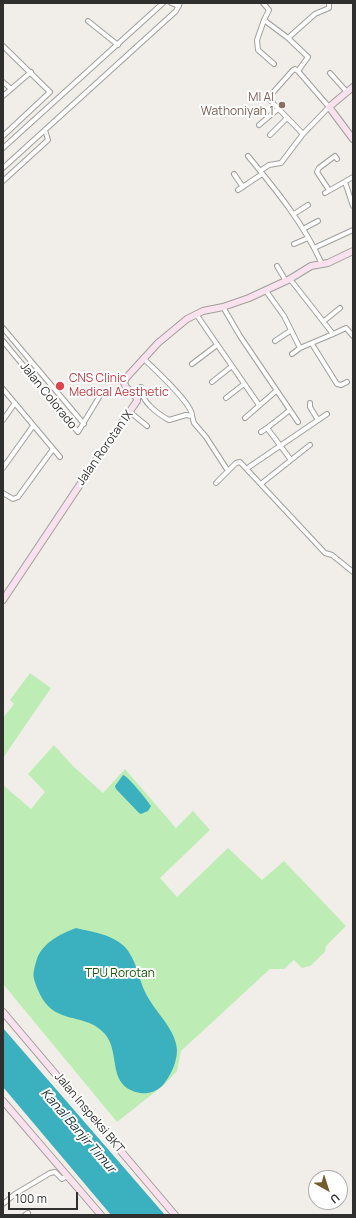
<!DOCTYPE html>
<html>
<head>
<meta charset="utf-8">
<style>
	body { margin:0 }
	#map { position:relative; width:356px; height:1218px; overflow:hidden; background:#f1eee9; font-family:Manrope,sans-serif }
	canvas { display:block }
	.frame { position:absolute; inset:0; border:4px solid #2f2f2d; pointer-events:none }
	.north { position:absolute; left:308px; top:1170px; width:40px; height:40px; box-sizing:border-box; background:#fff; border:1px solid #acacab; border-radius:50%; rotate:141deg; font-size:11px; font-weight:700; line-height:16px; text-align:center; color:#2f2f2d }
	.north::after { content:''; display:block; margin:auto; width:14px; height:18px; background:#735b2c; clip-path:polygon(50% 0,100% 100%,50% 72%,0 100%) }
	.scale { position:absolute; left:8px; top:1192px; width:70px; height:18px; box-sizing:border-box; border:2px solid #2f2f2d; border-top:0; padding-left:5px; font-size:12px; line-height:14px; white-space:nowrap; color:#2f2f2d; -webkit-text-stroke:3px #fff; paint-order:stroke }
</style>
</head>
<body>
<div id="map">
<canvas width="356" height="1218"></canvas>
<div class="frame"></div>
<div class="north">U</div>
<div class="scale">100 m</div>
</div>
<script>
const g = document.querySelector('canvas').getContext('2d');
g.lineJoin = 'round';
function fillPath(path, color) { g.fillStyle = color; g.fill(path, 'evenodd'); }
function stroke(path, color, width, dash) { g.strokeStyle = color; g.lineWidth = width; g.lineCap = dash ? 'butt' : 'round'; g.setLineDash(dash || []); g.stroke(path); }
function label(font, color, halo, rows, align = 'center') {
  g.font = font + ' Manrope,sans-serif'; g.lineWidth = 4; g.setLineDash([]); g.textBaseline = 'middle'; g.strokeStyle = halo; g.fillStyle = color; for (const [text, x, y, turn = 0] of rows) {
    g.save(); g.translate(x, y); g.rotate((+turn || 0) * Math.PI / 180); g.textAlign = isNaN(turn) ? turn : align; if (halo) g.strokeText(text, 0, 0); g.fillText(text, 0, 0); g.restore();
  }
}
fillPath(new Path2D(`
	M30 673 51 688 3 758V718L14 704 10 700Z
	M54 745 73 766 103 793 125 769 176 828 193 811 210 830 160 878 177 897 228 848 262 880 284 861 346 926 326 946 325 952 310 966 302 968 294 960 284 969H270L181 1051 177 1071 164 1085 117 1122 3 984V785L31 809 45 792 28 774Z`), '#bdedb5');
fillPath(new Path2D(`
	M123 775C128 776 147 800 151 806L148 811 141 814 139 813 116 789 115 786Z
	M76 928C92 932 111 934 124 946 136 958 138 977 145 992 154 1011 176 1029 177 1050 177 1063 170 1077 162 1086 155 1092 149 1094 140 1093 105 1086 122 1052 104 1033 84 1011 53 1027 38 990 33 977 32 976 36 962 41 943 60 934 76 928Z
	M3 1028 165 1215H111L3 1087Z`), '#3bb0bf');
const street = new Path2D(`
	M171 3 179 6
	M264 20 257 40 258 50 274 64
	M88 21 118 45
	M288 38 315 14 329 8V3
	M3 46 50 92 3 136
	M298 71 295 69 293 70 268 98 303 134
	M330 73 347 92
	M3 82 11 89
	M3 96 31 72
	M259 125 278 109
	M270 135 287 118
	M3 148 163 3
	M248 156C276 190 304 224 322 264
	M3 168 176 11 180 3
	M260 171 269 165 281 163 303 134 329 107 298 71 308 57 288 38 264 20 269 10 263 3
	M234 174 243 187
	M3 181 48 140 45 130
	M345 182 353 206
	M238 190 262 174
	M329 190 317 172 319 168 335 156 337 159
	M325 193 353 177
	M294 214 308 205
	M303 229 318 221
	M294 244 308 238
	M314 248 353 230
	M277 266 286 281
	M290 279 333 334 346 328 353 336
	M266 291 284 316 300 348 333 334
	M223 307 240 336 290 410 267 428 291 460 262 483
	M196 314 259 405
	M324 321 340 308
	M3 328 84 424
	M3 341 78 432 101 394
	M275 341 290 331
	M312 344 337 384 341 385 347 382
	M292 354 300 348
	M143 358C153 368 193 404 192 416
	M192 364 217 345
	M212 382 232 366
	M141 387C140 401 158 414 169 420L186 415 192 416 194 423 206 437 228 471
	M3 389 60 457
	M226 398 244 384
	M310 403V407L318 420
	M290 410 298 422
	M130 412 147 426
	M245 418 276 391
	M3 420 15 403
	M261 432 267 428
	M291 460 310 445
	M249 467 327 414
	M3 468 33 426
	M216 483 236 463 240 462 325 553 332 555 353 572
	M3 493 13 499 18 497 53 449
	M3 1204 15 1194 50 1173 55 1172 62 1179 67 1176
	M25 1215 28 1213`);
const secondary = new Path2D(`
	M353 87 329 107 353 139
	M3 600 105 447 137 401V398L126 387 124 383 126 378 158 343 187 319 203 311 223 307 249 298 290 279 311 266 328 263 353 251
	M3 1012 175 1215
	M3 1101 101 1215`);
stroke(street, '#a19f9b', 6);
stroke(secondary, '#a19f9b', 8);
stroke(street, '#fff', 4);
stroke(secondary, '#f9e2ed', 6);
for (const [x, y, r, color] of [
	[282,105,4,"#8d6e63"],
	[60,386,5,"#e0444e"]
]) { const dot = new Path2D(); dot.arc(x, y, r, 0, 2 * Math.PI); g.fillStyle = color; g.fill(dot); stroke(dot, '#fff', 1.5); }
label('12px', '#785e54', '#fff', [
	["MI Al",274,98],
	["Wathoniyah 1",274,112]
], 'right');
label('12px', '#be3a42', '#fff', [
	["CNS Clinic",69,379],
	["Medical Aesthetic",69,393]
], 'left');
label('12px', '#2f2f2d', '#fff', [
	["Jalan Colorado",48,396,51],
	["Jalan Rorotan IX",105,448,-55],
	["Jalan Inspeksi BKT",89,1113,50]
]);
label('12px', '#155805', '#fff', [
	["TPU Rorotan",120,974]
]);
label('italic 13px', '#142d31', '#fff', [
	["Kanal Banjir Timur",78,1131,49]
]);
</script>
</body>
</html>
